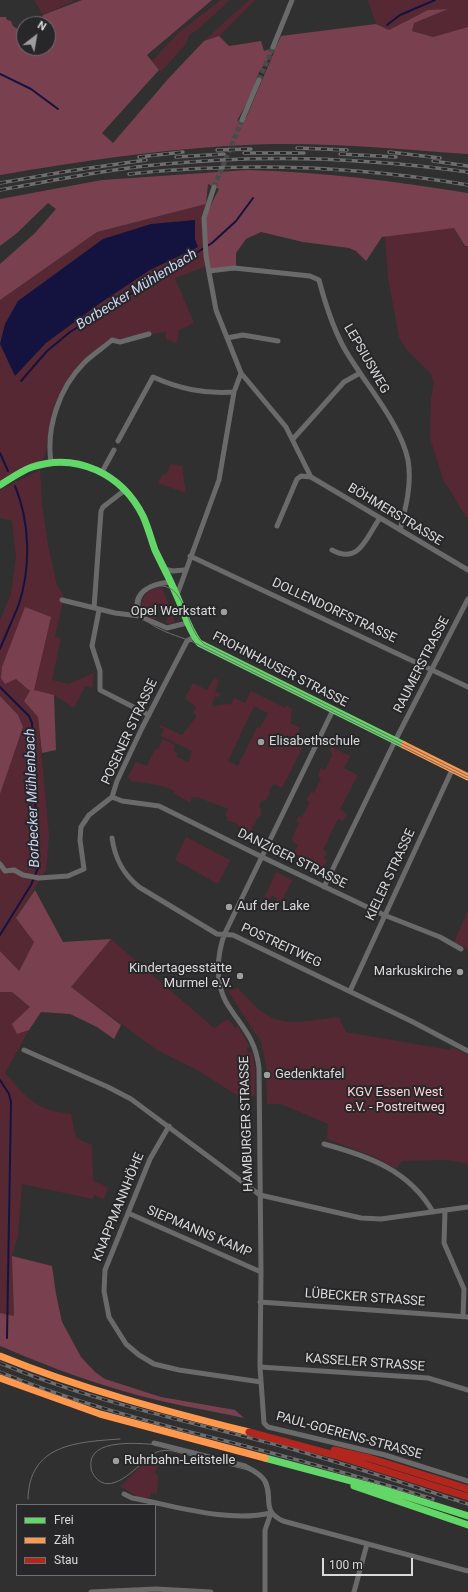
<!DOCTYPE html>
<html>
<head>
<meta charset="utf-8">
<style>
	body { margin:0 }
	#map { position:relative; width:468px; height:1592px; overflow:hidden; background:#303030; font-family:Roboto,sans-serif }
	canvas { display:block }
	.legend { position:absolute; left:16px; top:1504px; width:140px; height:72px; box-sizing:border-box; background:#272628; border:1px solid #6f6e70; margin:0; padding:5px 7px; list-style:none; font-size:12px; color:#dbdadb }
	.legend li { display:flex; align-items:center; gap:8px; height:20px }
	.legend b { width:20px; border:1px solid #6f6e70 }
	.north { position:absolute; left:16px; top:16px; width:40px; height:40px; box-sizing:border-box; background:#272628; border:1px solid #6f6e70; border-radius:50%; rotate:31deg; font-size:11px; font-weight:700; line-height:16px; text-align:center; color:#dbdadb }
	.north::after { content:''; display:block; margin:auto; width:14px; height:18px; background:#9f9e9f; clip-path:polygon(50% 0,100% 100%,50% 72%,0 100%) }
	.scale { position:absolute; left:322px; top:1558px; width:91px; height:18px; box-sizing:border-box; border:2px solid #dbdadb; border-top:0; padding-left:5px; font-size:12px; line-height:14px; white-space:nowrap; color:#dbdadb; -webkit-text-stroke:3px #272628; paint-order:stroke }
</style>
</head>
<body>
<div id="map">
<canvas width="468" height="1592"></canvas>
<ul class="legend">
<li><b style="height:5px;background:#63d668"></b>Frei</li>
<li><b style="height:5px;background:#ff974d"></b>Zäh</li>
<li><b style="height:5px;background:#b3261e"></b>Stau</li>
</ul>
<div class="north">N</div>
<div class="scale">100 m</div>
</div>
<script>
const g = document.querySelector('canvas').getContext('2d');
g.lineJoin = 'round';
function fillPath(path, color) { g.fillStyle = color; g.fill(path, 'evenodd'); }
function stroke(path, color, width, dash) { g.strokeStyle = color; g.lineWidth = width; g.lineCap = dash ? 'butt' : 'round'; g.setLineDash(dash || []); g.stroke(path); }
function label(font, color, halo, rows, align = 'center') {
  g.font = font + ' Roboto,sans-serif'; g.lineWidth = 4; g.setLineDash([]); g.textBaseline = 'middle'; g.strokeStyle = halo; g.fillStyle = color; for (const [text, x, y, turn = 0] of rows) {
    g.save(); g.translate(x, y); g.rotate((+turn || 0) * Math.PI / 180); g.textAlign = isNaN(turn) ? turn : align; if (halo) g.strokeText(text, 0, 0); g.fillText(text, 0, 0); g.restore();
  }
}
fillPath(new Path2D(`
	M34 0H76L43 15Z
	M221 0H230L198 29 189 35 186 44 161 72 152 61 178 33Z
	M249 0H255L219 36 204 41Z
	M368 0H468V27L433 37 412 31 414 23 446 9 428 10 389 30 376 24Z
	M206 204 202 227 207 266 175 278 194 323 179 330 177 343 166 339V332L116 339 83 361 62 390 52 413 45 455 43 459 0 482V300L97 232Z
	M454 228 464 247 468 246V517L465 516 449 488 444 482 430 438 431 399 434 383 431 374 406 349 399 337 388 278 385 236Z
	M171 464 182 466 186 493 158 483 163 474 166 475Z
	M40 470 42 505 48 545 57 585 63 595 62 606 55 637 61 638 52 680 68 684 94 673 92 688 85 686 74 708 54 695 33 691 40 662 16 679 30 691 24 701 38 717 49 836 46 870 16 918 34 942 18 971 0 951V794L23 727 18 715 0 696V620L11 594 16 557 12 521 0 518V490Z
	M162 587 175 622 172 624 165 623 170 613 165 611 166 606 159 603 153 615 157 618 156 620 143 614C138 599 148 588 162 587Z
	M214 678 219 680 215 692 220 693 219 697 215 696 212 706 216 707 217 705 231 704 234 698 245 703 251 691 285 708 287 706 292 709 290 715 292 716 290 723 300 728 295 739 287 735 285 738 303 747 282 788 274 784 268 792 270 793 266 800 261 801 259 807 261 809 260 812 262 813 260 817H258L254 826 252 825V829L245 840H243L244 837 237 833 240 827 237 824 227 820 228 817 225 816 228 809 197 797V798L192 797 190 803 174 793 175 791C160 784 147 783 130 781L131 779 127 778 136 762 147 766 154 751 159 748 163 739 175 745 173 750 177 753 176 756 188 762 192 751 161 736 164 729 159 727 160 725 182 735 197 716 193 712 196 707 185 698 193 683 207 690ZM254 706 268 713 260 728 257 727 238 766 228 761Z
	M331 747 350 756 344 768 358 775 340 809 347 814 343 821 338 819 323 850 327 852 324 858 327 860 324 868 294 853 298 845 293 842 292 838 299 823 296 821 299 816 302 817 310 802 306 800 311 792 314 793 321 778 318 776 321 768 325 770 332 755 330 750Z
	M186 837 230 860 218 884 175 860Z
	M276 872 292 880 281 903 276 901 277 898 272 895 270 899H264Z
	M468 911V949L454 942Z
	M111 939 214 1028 228 1019 235 1028 238 1026 250 1047 246 1048 248 1053 252 1052 255 1068V1096H238L199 1071 157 1050 71 987Z
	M238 988C274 1031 288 1023 339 1017L346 1032 450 1050 452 1047 468 1055V1164L447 1160 402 1161 396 1169 377 1158 327 1139 328 1124 281 1104H267L266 1065 261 1042 228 991Z
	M0 992H12L30 1007 17 1034 29 1030 5 1073C29 1100 34 1109 71 1114L76 1138 92 1145 93 1181 108 1187 104 1199 94 1195 93 1199 22 1184 18 1236 12 1256 14 1317 0 1313Z
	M155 1456 158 1459V1467H157L155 1474 158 1475 157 1494 151 1493 150 1497C138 1502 130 1489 120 1487L138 1469Z`), '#562834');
fillPath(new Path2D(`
	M82 0H212L147 55 159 70 102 133 113 143 168 79 204 41 219 36 229 46 261 41 264 51 276 47 281 36 376 24 389 30 428 10 448 9 414 23 412 31 433 37 468 27V154C388 148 306 140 226 146 149 151 75 162 0 175V17H6L7 20 11 21 13 26 24 33V48H48V24H37L41 21 43 15ZM275 50 246 118 237 121 251 95 259 72Z
	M247 170C322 172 395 181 468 193V246H465L454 228 382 237 366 261 356 251 349 248 303 242 261 232 246 239 236 253V267L209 270 204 227 208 211 219 189 208 184 206 204 97 232 0 300V264L35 233 56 209 48 203 17 233 0 246V199L102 180Z
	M25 607 51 617 34 690 54 695 56 750 42 753 38 717 24 701 30 691 16 679 5 684 1 678 2 667Z
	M0 696 18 715 23 727 0 794Z
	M35 890 63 942 111 939 71 987 121 1025 114 1039 97 1027 70 1014 41 1012 29 1030 17 1034 12 1024 30 1007 12 992H0V951L19 971 34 942 16 918Z
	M12 1256 52 1266 56 1294 62 1322 81 1357 95 1372 105 1379 161 1397 235 1410 244 1418C204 1409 162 1403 123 1391 81 1379 40 1363 0 1346V1313L14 1316Z`), '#79414f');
fillPath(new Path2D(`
	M195 220V239L198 247 150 270 99 304 46 343 15 376 0 344 5 324 18 301 103 239 151 224Z`), '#14133f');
stroke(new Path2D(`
	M387 25 400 15 435 0
	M0 74 31 89 58 109
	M21 381 47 351 70 332 212 243 236 221 253 198
	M0 453 8 471
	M0 649C6 634 13 619 19 604 31 567 30 522 15 486
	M0 687 29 716 32 723 38 868 31 885 0 935
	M0 1080 9 1094 11 1102 7 1338`), '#14133f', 2);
stroke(new Path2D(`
	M259 80 273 47
	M214 187 242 120`), '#4a4a4a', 5, [5, 2.5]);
stroke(new Path2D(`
	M273 47 292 0
	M242 120 259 80
	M214 187 204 218 206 256 216 310 241 373 286 427 311 477 468 570
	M209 271 234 268 310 276 319 280C325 303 332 325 343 346 362 381 400 421 408 460 412 484 406 507 400 530
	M227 338 243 335 278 341
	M293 439 344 382 360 373
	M118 441 153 377C180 389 204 394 234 392
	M51 462C46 428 59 388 84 363 92 355 103 348 112 340L120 342 149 334
	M102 472 114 450
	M277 526 297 479 301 476 311 477
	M332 550C360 565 366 537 380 518
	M190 556 468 687
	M164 569 173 571 184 570
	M177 595 219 480 234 392 241 373
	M62 600 115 613 139 616 167 628 187 623
	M94 608 101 511 103 507 125 490
	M99 610 92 646 100 671V690L149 715
	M139 616C130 592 151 584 170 582
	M333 710 224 935C217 957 215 981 226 1002 241 1027 255 1036 259 1068L261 1272 260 1367 264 1423 268 1427 385 1455 468 1481
	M112 797 122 801 159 806 262 857 384 915 440 937 461 949
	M112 838C115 859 123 874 139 887L217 934 233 935 413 1022 468 1051
	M0 864 5 871 14 870 23 875 39 878 68 876 84 869 80 840 81 827 89 815 112 797 117 781 142 728 187 641 194 637
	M324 887 395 741 468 599
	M350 991 452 770
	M24 1050 108 1087 131 1099 260 1195 361 1218 381 1219 468 1207
	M169 1126 150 1159 105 1270 104 1291 109 1317 126 1344 139 1355 154 1364 179 1370 261 1382
	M324 1144C368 1156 409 1170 433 1212
	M445 1211 444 1243 464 1289 463 1317
	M128 1213 261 1272
	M260 1302 468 1317
	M260 1367 428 1378 468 1390
	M154 1443 245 1466C252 1470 260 1473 265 1481 274 1497 260 1510 283 1521L468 1571
	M124 1494 132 1498C176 1506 227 1523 271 1513
	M91 1592 156 1589 211 1592
	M265 1592V1530L271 1513
	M354 1592 367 1544`), '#6b6a6b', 5);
stroke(new Path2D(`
	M0 485C10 479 21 471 32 467 77 452 122 474 143 516 148 527 151 539 155 550 162 565 170 579 176 594 185 613 186 625 199 643L404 745
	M265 1458 389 1491 468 1516
	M354 1486 468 1525`), '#63d668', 7);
stroke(new Path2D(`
	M404 745 468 777
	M0 1356C81 1389 165 1411 249 1432
	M0 1378 100 1414 265 1458`), '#ff974d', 7);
stroke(new Path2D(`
	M249 1432 338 1456 468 1497
	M334 1450 369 1458 468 1489`), '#b3261e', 7);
stroke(new Path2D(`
	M468 776 204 644C183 627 188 581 154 586 147 590 141 595 140 603 136 628 180 635 197 644L468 779
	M162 1445C144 1444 86 1436 91 1468 92 1474 96 1479 101 1482 119 1491 141 1461 155 1453 161 1450 167 1450 173 1451L248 1470C278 1481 256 1507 280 1521L468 1572
	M28 1499C29 1444 77 1442 120 1439`), '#6f6e6f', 1);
const rail = new Path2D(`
	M297 148 347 150
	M217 150 251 149
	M389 152 440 158
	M244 153H304
	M340 154 396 157
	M139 157 183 152
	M176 157 224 154
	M433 161 468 166
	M129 174C241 162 356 166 468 185
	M0 183 69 171 146 160
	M0 190C55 180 109 169 165 164 266 154 368 158 468 172
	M0 1363C95 1403 193 1422 292 1449 351 1466 410 1485 468 1504
	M0 1372C73 1402 149 1422 226 1441 295 1459 365 1478 433 1499`);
stroke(rail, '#6f6e6f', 3.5);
stroke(rail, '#272628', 2, [6]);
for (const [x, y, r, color] of [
	[224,612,4,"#9f9e9f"],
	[261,742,4,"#9f9e9f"],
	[229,907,4,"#9f9e9f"],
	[460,972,4,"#9f9e9f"],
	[240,976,4,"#9f9e9f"],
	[267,1075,4,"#9f9e9f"],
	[116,1461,4,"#9f9e9f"]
]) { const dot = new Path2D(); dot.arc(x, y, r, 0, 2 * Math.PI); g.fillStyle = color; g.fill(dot); stroke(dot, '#272628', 1.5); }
label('13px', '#dbdadb', '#272628', [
	["LEPSIUSWEG",366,359,60],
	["BÖHMERSTRASSE",395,515,31],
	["DOLLENDORFSTRASSE",334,611,25],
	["RAUMERSTRASSE",422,665,-63],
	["FROHNHAUSER STRASSE",280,670,27],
	["POSENER STRASSE",130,732,-65],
	["DANZIGER STRASSE",292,859,26],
	["KIELER STRASSE",391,875,-65],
	["POSTREITWEG",281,946,25],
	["HAMBURGER STRASSE",247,1124,-92],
	["KNAPPMANNHÖHE",119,1207,-68],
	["SIEPMANNS KAMP",199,1232,23],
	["LÜBECKER STRASSE",365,1298,4],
	["KASSELER STRASSE",365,1363,4],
	["PAUL-GOERENS-STRASSE",349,1436,15]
]);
label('13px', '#dbdadb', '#272628', [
	["Opel Werkstatt",216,612,"right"],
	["Elisabethschule",269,742],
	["Auf der Lake",237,907],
	["Kindertagesstätte",232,969,"right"],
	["Murmel e.V.",232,984,"right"],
	["Markuskirche",452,972,"right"],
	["Gedenktafel",275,1075],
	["Ruhrbahn-Leitstelle",124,1461]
], 'left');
label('13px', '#fcd3da', '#272628', [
	["KGV Essen West",395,1093],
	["e.V. - Postreitweg",395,1108]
]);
label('italic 14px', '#cdd4f6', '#272628', [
	["Borbecker Mühlenbach",137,290,-32],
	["Borbecker Mühlenbach",33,798,-92]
]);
</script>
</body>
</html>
